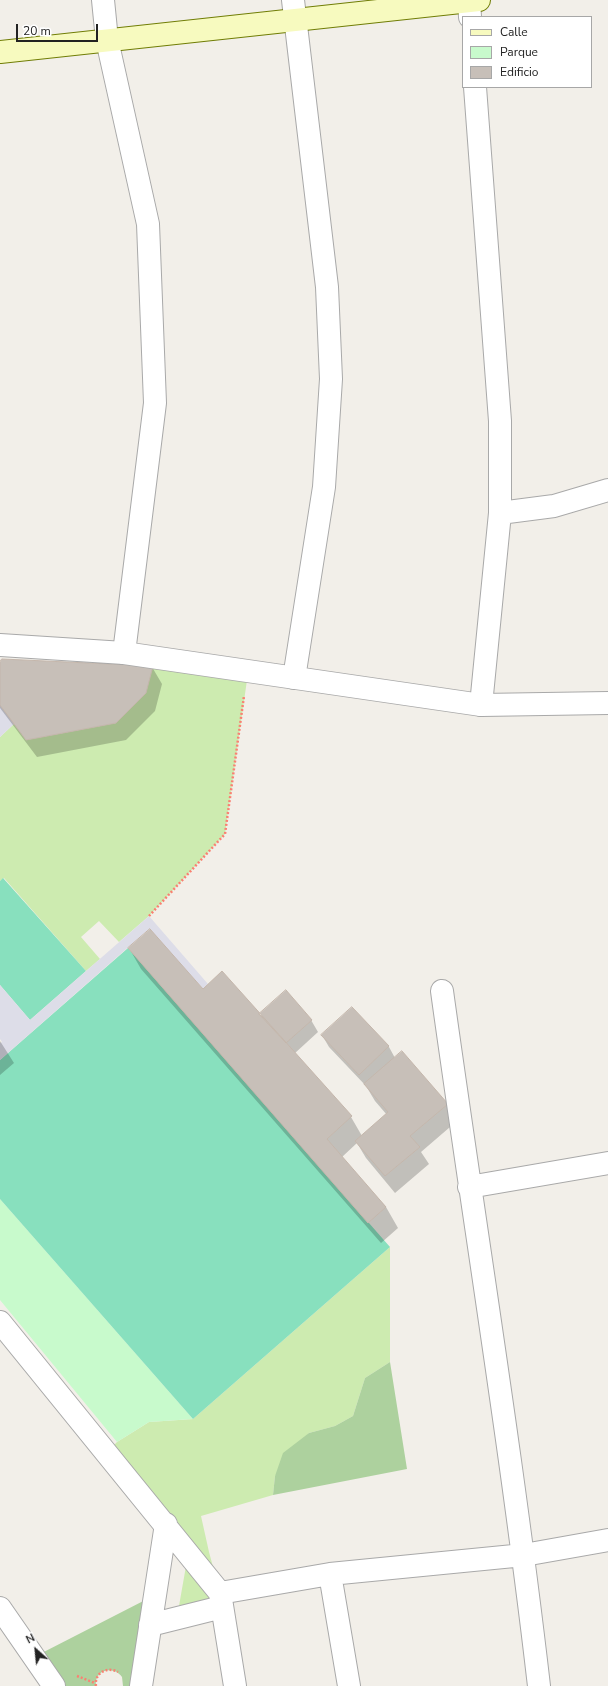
<!DOCTYPE html>
<html>
<head>
<meta charset="utf-8">
<style>
	body { margin:0 }
	#map { position:relative; width:608px; height:1686px; overflow:hidden; background:#f2efe9; font-family:"Nunito Sans",sans-serif }
	canvas { display:block }
	.legend { position:absolute; left:462px; top:16px; width:130px; height:72px; box-sizing:border-box; background:#fff; border:1px solid #a7a7a7; margin:0; padding:5px 7px; list-style:none; font-size:12px; color:#222 }
	.legend li { display:flex; align-items:center; gap:8px; height:20px }
	.legend b { width:20px; border:1px solid #a7a7a7 }
	.north { position:absolute; left:16px; top:1630px; width:40px; height:40px; -webkit-text-stroke:3px #fff; paint-order:stroke; rotate:333deg; font-size:11px; font-weight:700; line-height:16px; text-align:center; color:#222 }
	.north::after { content:''; display:block; margin:auto; width:14px; height:18px; background:#222; clip-path:polygon(50% 0,100% 100%,50% 72%,0 100%) }
	.scale { position:absolute; left:16px; top:24px; width:82px; height:18px; box-sizing:border-box; border:2px solid #222; border-top:0; padding-left:5px; font-size:12px; line-height:14px; white-space:nowrap; color:#222; -webkit-text-stroke:3px #fff; paint-order:stroke }
</style>
</head>
<body>
<div id="map">
<canvas width="608" height="1686"></canvas>
<ul class="legend">
<li><b style="height:5px;background:#f7fabf"></b>Calle</li>
<li><b style="height:11px;background:#c8facc"></b>Parque</li>
<li><b style="height:11px;background:#c7bfb8"></b>Edificio</li>
</ul>
<div class="north">N</div>
<div class="scale">20 m</div>
</div>
<script>
const g = document.querySelector('canvas').getContext('2d');
g.lineJoin = 'round';
function fillPath(path, color) { g.fillStyle = color; g.fill(path, 'evenodd'); }
function stroke(path, color, width, dash) { g.strokeStyle = color; g.lineWidth = width; g.lineCap = dash ? 'butt' : 'round'; g.setLineDash(dash || []); g.stroke(path); }
fillPath(new Path2D(`
	M153 666 247 680 225 834 149 916 119 942 99 921 81 937 100 959 86 971 4 878 0 881V737L15 723 26 740 116 723Z
	M390 1247V1362L365 1378 353 1416 335 1426 309 1433 275 1476 273 1495 201 1516 209 1552 220 1593 107 1452 117 1442 149 1422 193 1419Z
	M186 1566 211 1600 179 1606Z`), '#cdebb0');
fillPath(new Path2D(`
	M390 1362 407 1469 273 1495 275 1476 283 1453 309 1433 335 1426 353 1416 365 1378Z
	M155 1595 141 1686H123L122 1677C113 1665 94 1670 96 1686H54L34 1657Z`), '#add19e');
fillPath(new Path2D(`
	M0 1199 193 1419 149 1422 117 1442 0 1300Z`), '#c8facc');
fillPath(new Path2D(`
	M3 878 86 971 30 1020 0 985V881Z
	M128 948 390 1247 193 1419 0 1199V1060Z`), '#88e0be');
fillPath(new Path2D(`
	M0 705 15 723 0 737Z
	M149 916 208 984 203 989 149 929 0 1060V1043L2 1042 0 1039V985L30 1020Z`), '#dddde8');
fillPath(new Path2D(`
	M0 663 152 667 162 684 155 711 126 740 37 757 0 708Z
	M129 948 202 991 260 1015 311 1020 318 1032 294 1054 351 1117 362 1136 387 1115 375 1101 366 1086 329 1047 322 1035 352 1008 389 1047 395 1058 447 1104 457 1121 421 1152 429 1164 395 1193 366 1158 357 1143 342 1157 386 1207 398 1228 381 1243 141 969Z
	M0 1041 14 1063 0 1075Z`), '#0003');
const building = new Path2D(`
	M2 659 153 666 146 693 116 723 26 740 0 705V662Z
	M150 929 203 989 222 971 352 1116 327 1139 386 1207 368 1223 128 948Z
	M286 990 312 1020 286 1043 259 1014Z
	M352 1007 389 1046 359 1075 321 1035Z
	M402 1051 448 1104 410 1136 420 1147 385 1176 355 1141 388 1112 364 1084Z`);
fillPath(building, '#c7bfb8');
stroke(building, '#c4b6ab', 1);
const minor = new Path2D(`
	M103 0 107 40 148 224 155 403 124 653
	M293 0 327 287 331 379 324 487 294 678
	M469 0 470 17
	M475 87 500 421V513L481 705
	M500 513 554 506 608 490
	M442 991C474 1222 512 1453 539 1686
	M469 1187 608 1163
	M0 1322 220 1593 235 1686
	M330 1574 349 1686
	M220 1593 330 1574 524 1555 608 1540
	M0 1608 54 1686
	M150 1625 222 1607
	M141 1686 166 1524`);
const tertiary = new Path2D(`
	M0 645 124 653 481 705 608 703`);
const secondary = new Path2D(`
	M0 52 479 0`);
stroke(minor, '#a9a9a9', 24);
stroke(tertiary, '#a9a9a9', 24);
stroke(secondary, '#707d05', 24);
stroke(new Path2D(`
	M149 916 225 834 244 696
	M77 1676 95 1683
	M96 1686C94 1673 107 1666 118 1672`), '#fa8072', 2.5, [2, 2]);
stroke(minor, '#fff', 22);
stroke(tertiary, '#fff', 22);
stroke(secondary, '#f7fabf', 22);
</script>
</body>
</html>
